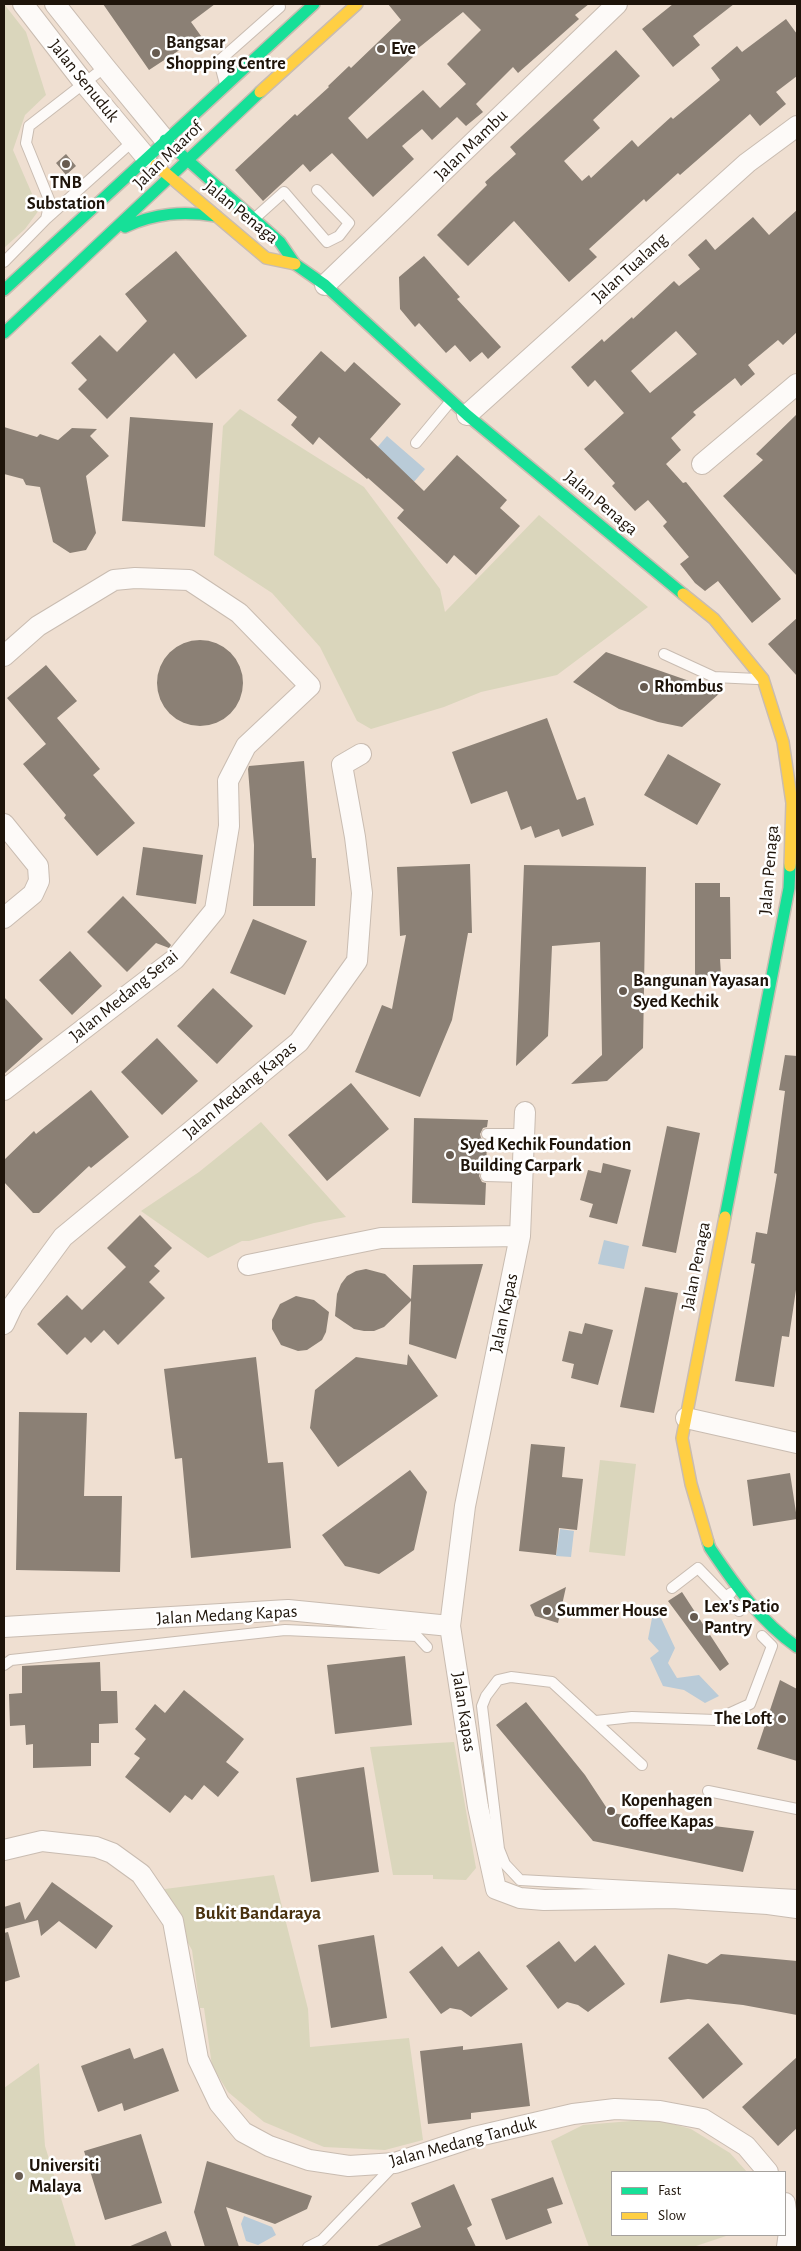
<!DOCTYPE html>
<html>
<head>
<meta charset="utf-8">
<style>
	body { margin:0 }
	#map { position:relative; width:801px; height:2251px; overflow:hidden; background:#efdfd1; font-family:"Alegreya Sans",sans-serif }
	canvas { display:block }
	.frame { position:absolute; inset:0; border:5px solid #1e140a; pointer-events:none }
	.legend { position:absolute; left:611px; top:2171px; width:175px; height:65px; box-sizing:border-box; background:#fff; border:1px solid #a5a19d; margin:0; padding:6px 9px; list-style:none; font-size:15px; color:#1e140a }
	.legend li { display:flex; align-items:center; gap:10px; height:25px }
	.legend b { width:25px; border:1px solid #a5a19d }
</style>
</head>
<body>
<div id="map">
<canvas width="801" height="2251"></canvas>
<div class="frame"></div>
<ul class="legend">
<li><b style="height:6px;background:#16e098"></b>Fast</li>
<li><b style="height:6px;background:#ffcf43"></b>Slow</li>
</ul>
</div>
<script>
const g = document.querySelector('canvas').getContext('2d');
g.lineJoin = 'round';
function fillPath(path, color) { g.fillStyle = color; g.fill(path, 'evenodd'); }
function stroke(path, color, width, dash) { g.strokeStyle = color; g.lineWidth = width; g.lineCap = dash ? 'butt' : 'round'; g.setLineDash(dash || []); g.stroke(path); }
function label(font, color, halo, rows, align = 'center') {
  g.font = font + ' "Alegreya Sans",sans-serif'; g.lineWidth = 5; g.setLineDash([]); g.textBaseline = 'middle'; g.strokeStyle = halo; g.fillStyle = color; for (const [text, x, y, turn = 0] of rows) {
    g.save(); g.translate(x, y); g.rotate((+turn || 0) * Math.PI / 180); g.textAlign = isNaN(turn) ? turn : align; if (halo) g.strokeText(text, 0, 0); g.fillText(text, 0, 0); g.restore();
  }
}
fillPath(new Path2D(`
	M4 4 26 32 46 95 25 115 13 150 39 210 25 229 4 248Z
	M240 409 364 487 440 589 445 612 539 515 648 607 557 675 481 692 444 707 371 729 357 721 320 647 272 593 214 555 223 426Z
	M261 1122 346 1217 314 1223 249 1241H242L208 1258 141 1211 199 1172Z
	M600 1460 636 1464 625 1556 589 1552Z
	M454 1742 476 1868 466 1880 433 1879V1875H393L370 1747Z
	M274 1875 308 2009 310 2047 409 2038 423 2140 385 2150 324 2147 264 2122 228 2092 212 2066 204 2008H200L192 1950 157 1890Z
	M39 2063 45 2146 76 2247H4V2088Z
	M655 2119 691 2129 730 2153 747 2172H612V2235H729L693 2247H589L551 2141 583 2125Z`), '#dad6bc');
fillPath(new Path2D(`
	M387 436 425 469 413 483 375 450Z
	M604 1240 629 1246 624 1269 598 1264Z
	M560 1529 574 1531 571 1557 556 1556Z
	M652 1618H661L675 1648 668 1663 677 1678 699 1675 719 1696 705 1703 684 1690 663 1686 650 1658 659 1651 648 1639Z
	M244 2216 272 2227 276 2235 258 2245 246 2241 241 2224Z`), '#b9cbd8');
fillPath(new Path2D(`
	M103 4H215L191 22 201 36 149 70Z
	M388 4H589L575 15 579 19 552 43 518 73 513 67 476 104 483 112 466 126 457 117 432 140 422 129 402 146 414 159 373 197 332 153 310 172 303 164 263 201 235 170 295 114 297 116 329 87 328 86 349 66 351 68 401 20ZM463 12 481 30 447 64 466 84 440 108 423 90 367 139 348 118 413 57 411 54Z
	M673 4H734L693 36 700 45 673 67 642 29Z
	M786 19 797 34V76L776 92 786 104 760 126 750 114 680 175 678 173 646 202 644 199 589 249 597 257 569 282 514 221 468 266 437 235 487 185 485 182 516 154 510 147 616 50 640 76 593 120 600 128 564 161 582 181 589 175 591 178 632 140 638 147 671 117 673 119 720 80 711 68 737 46 742 52Z
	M66 154 76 166 66 175 56 163Z
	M797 210V332L783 345 778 340 748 365 755 374 741 386 735 378 693 412 696 415 671 438 681 450 666 464 683 483 686 482 781 599 752 623 718 581 705 591 695 583 680 564 689 557 663 526 667 522 648 500 635 511 612 486 615 483 584 449 624 413 595 380 588 387 571 367 602 339 604 342 632 317 633 319 674 281 679 286 700 269 688 255 706 239 715 250 753 217 769 235ZM676 331 697 354 650 393 631 371Z
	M176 251 247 336 196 379 174 353 107 419 78 389 87 380 71 363 100 335 117 352 147 321 125 294Z
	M424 256 460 297 457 299 501 347 488 359 482 352 470 362 455 345 446 353 419 323 415 327 400 309 399 277Z
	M321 351 345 372 354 362 401 404 370 439 424 491 457 455 507 500 500 508 520 526 476 575 454 555 447 564 397 518 404 510 368 478 367 479 319 437 313 445 291 425 297 417 277 400Z
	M797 414V576L723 496 763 460 756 454Z
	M130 417 213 423 205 527 122 521Z
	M4 427 37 437 40 434 58 440 72 428 97 429 90 436 109 456 86 476 96 533 86 550 70 553 53 542 40 487 26 485 23 479 4 474Z
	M797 618V676L768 644Z
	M157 683a43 43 0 1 1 86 0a43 43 0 1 1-86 0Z
	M606 652 721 692 682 727 658 722 619 709 573 682Z
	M46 665 77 701 57 718 100 769 93 775 135 823 97 856 64 818 66 815 23 764 46 744 7 698Z
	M547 718 577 800 585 797 594 825 562 837 559 829 535 838 531 826 521 830 507 791 471 804 452 752Z
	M668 754 721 784 697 825 644 795Z
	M304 761 312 858H316L315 906H253L254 845 248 769 249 766Z
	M143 847 203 855 196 904 136 895Z
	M470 864 472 933H468L452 1020 420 1097 355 1072 382 1005 392 1009 406 935 400 936 397 867Z
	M524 865 646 867 643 1048 607 1081 571 1084 602 1055 600 942 552 946 548 1036 516 1066Z
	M695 883H720V897H730L731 959H720L721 975 695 976Z
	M123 896 171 945 169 948 156 943 127 972 87 932Z
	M253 919 307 941 285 995 230 973Z
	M70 951 102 986 72 1015 39 980Z
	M213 988 253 1026 217 1064 177 1026Z
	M4 997 43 1039 4 1074Z
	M157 1038 198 1081 162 1115 121 1072Z
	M785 1055 797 1056V1283L789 1337 782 1336 774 1387 735 1381 755 1264 751 1263 756 1232 767 1234 777 1174 774 1173 785 1091 779 1090Z
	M351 1083 389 1129 327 1181 288 1135Z
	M91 1090 129 1137 91 1168 89 1166 39 1213H33L4 1182V1160L34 1131 36 1134Z
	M414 1118 488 1120 487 1127 483 1128 480 1134 481 1138 487 1141 486 1169 480 1172 479 1176 482 1182 486 1183 485 1205 412 1203Z
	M667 1126 700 1133 676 1253 642 1246Z
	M603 1163 631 1170 617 1224 589 1217 593 1204 580 1200 588 1170 601 1173Z
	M140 1215 172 1248 154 1266 160 1271 149 1282 165 1298 118 1345 104 1330 91 1343 85 1337 67 1355 37 1324 67 1295 82 1310 126 1267 107 1248Z
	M483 1264 456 1359 409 1344 411 1301 384 1327 374 1331H364L354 1329 335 1316 337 1294 341 1284 347 1276 356 1271 366 1269 385 1274 411 1299 413 1265Z
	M645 1287 678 1293 654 1413 620 1407Z
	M296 1296 314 1300 329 1312 326 1332 322 1340 307 1350 298 1351 281 1345 272 1329V1320L280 1304Z
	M585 1323 613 1330 598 1385 571 1378 574 1364 562 1361 569 1331 582 1334Z
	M408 1354 438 1396 338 1467 310 1428 315 1390 356 1357 407 1365Z
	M256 1357 268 1463 283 1462 291 1548 191 1558 182 1458 175 1459 164 1369Z
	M19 1412 87 1413 84 1496H122L120 1572 16 1570Z
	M531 1444 565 1447 562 1477 583 1479 577 1530 559 1528 556 1555 519 1551Z
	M410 1470 427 1492 414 1550 379 1574 345 1566 322 1535Z
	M790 1473 797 1519 753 1526 747 1480Z
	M566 1587 558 1623 535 1616 530 1605Z
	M682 1592 729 1664 720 1671 668 1601Z
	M405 1656 412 1725 335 1734 327 1665Z
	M100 1662 101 1691H117L118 1723 99 1724V1743H91V1766L33 1768V1744L26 1745 25 1725 10 1726 9 1694 22 1693V1666Z
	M780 1680 797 1689V1761L757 1749Z
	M184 1690 244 1739 226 1762 239 1772 218 1797 204 1785 192 1800 185 1795 170 1813 125 1777 140 1758 134 1754 146 1739 135 1729 155 1704 165 1713Z
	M526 1702 585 1775 610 1813 754 1831 743 1872 593 1841 496 1725Z
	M364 1767 379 1872 311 1882 296 1778Z
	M52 1882 113 1926 96 1949 59 1921 41 1936 38 1920 4 1929V1907L20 1902 25 1920Z
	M8 1932 20 1977 4 1982V1933Z
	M374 1935 387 2018 331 2028 318 1945Z
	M559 1941 575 1962 595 1945 625 1984 588 2012 578 2005 567 2002 558 2009 526 1966Z
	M442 1946 458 1967 479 1951 508 1989 471 2017 461 2010 450 2008 441 2014 409 1972Z
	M668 1954 707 1964 721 1954 797 1961V2015L743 2005 688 1999 660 2003Z
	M708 2023 743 2064 703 2099 668 2058Z
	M522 2043 530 2106 471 2113V2119L428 2124 420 2051 463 2046V2050Z
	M130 2048 134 2059 163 2048 179 2091 124 2111 122 2103 98 2112 81 2066Z
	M797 2057V2128L778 2146 742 2107Z
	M141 2134 162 2203 105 2220 84 2151Z
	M207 2161 312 2196 307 2209 275 2224 226 2207 239 2247H205L194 2212Z
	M553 2177 563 2204 547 2209 552 2223 506 2240 491 2199Z
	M454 2184 472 2225 467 2228 476 2247H375L421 2227 411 2203Z
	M166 2231 172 2247H128Z`), '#8b8075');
const lane = new Path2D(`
	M225 84 219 61 280 7
	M255 218 284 192 327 242 339 236 349 223 317 190
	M46 219 133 141
	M4 262 46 219 50 202 26 143 29 126 105 67
	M416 443 450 402
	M664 654 714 677 757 679
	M487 1134H525
	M486 1176 522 1177
	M672 1588 698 1568 726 1597 731 1593
	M726 1597 739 1611
	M4 1665 11 1660 285 1630 417 1636 427 1647
	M596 1721 632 1717 715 1720 750 1704 772 1646 762 1636
	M642 1765 552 1682 511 1677 498 1680 486 1696 482 1706 499 1849 505 1864 520 1880 797 1895
	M708 1791 797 1809
	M308 2247 322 2240 395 2164`);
const street = new Path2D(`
	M23 4 84 83 146 157
	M55 4 105 67 165 140
	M325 285 617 4
	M467 415 747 163 797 126
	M702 464 797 384
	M4 656 38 626 114 580 135 578 189 580 239 613 310 686 246 746 228 781 229 826 215 910 175 959 4 1090
	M4 824 38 866 39 881 33 894 4 918
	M525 1112 520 1236 465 1506 450 1626 478 1807 496 1889 520 1898 544 1900 672 1898 768 1904 797 1908
	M248 1265 381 1238 520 1236
	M4 1324 13 1305 63 1237 299 1042 357 961 362 893 355 837 342 765 361 754
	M686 1418 797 1443
	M4 1627 288 1610 450 1626
	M4 1850 42 1841 96 1847 112 1853 141 1874 173 1921 198 2059 219 2103 243 2132 269 2146 309 2160 349 2166 395 2163 474 2137 573 2114 615 2109 660 2111 703 2119 746 2146 768 2172
	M785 2203 789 2232 787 2247`);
const fast = new Path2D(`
	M165 140 280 242 295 264 325 285 467 415 683 594
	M125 227C155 213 183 211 216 216
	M4 290 314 4
	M4 333 260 92
	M725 1217 789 888 790 866
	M708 1542 710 1548C735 1585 760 1621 797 1647`);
const slow = new Path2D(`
	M260 92 357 4
	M156 165 266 258 295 264
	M683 594 714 619 763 679 783 742 792 803 790 866
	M708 1542 691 1484 682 1438 725 1217`);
stroke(lane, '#c9bcb1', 12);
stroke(street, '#c9bcb1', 22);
stroke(fast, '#c9bcb1', 14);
stroke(slow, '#c9bcb1', 14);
stroke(lane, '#fdfaf8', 10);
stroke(street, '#fdfaf8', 20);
stroke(fast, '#16e098', 11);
stroke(slow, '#ffcf43', 11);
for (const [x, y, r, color] of [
	[381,49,5,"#675b50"],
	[156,53,5,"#675b50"],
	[66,164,5,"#675b50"],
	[644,687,5,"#675b50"],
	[623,991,5,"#675b50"],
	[450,1155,5,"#675b50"],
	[547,1611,5,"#675b50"],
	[694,1617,5,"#675b50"],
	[782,1719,5,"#675b50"],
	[611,1811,5,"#675b50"],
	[19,2176,5,"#675b50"]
]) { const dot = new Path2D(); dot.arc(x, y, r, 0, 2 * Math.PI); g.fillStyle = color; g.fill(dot); stroke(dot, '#fff', 2); }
label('bold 18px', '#1e140a', '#fff', [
	["Bangsar",166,43],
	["Shopping Centre",166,64],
	["Eve",391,49],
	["TNB",66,183,"center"],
	["Substation",66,204,"center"],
	["Rhombus",654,687],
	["Bangunan Yayasan",633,981],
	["Syed Kechik",633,1002],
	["Syed Kechik Foundation",460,1145],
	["Building Carpark",460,1166],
	["Lex's Patio",704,1607],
	["Pantry",704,1628],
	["Summer House",557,1611],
	["The Loft",772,1719,"right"],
	["Kopenhagen",621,1801],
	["Coffee Kapas",621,1822],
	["Universiti",29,2166],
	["Malaya",29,2187]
], 'left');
label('18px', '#1e140a', '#fff', [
	["Jalan Senuduk",84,81,51],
	["Jalan Mambu",471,145,-44],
	["Jalan Maarof",168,155,-44],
	["Jalan Penaga",241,212,39],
	["Jalan Tualang",630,268,-42],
	["Jalan Penaga",601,503,40],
	["Jalan Penaga",769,870,-85],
	["Jalan Medang Serai",124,996,-39],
	["Jalan Medang Kapas",240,1090,-40],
	["Jalan Penaga",696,1266,-79],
	["Jalan Kapas",504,1313,-78],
	["Jalan Medang Kapas",227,1615,-3],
	["Jalan Kapas",464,1712,81],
	["Jalan Medang Tanduk",463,2142,-15]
]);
label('bold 19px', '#4a320f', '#fff', [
	["Bukit Bandaraya",258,1913]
]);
</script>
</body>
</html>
